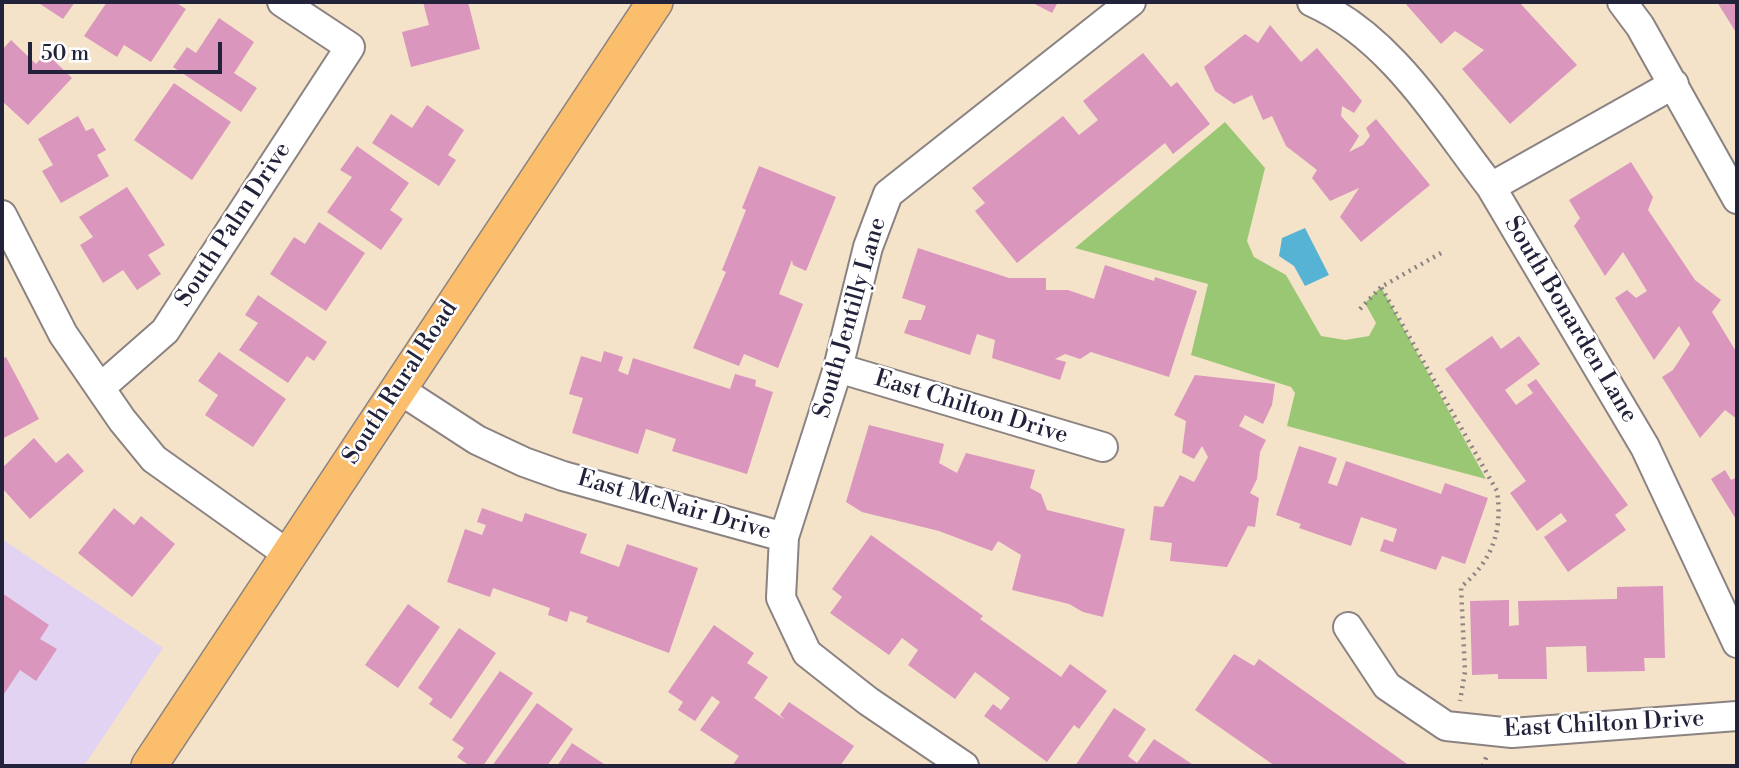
<!DOCTYPE html>
<html>
<head>
<meta charset="utf-8">
<style>
	body { margin:0 }
	#map { position:relative; width:1739px; height:768px; overflow:hidden; background:#f4e3c9; font-family:"Libre Bodoni",serif }
	canvas { display:block }
	.frame { position:absolute; inset:0; border:4px solid #22223b; pointer-events:none }
	.scale { position:absolute; left:28px; top:42px; width:194px; height:32px; box-sizing:border-box; border:4px solid #22223b; border-top:0; padding-left:9px; font-size:21px; line-height:24px; white-space:nowrap; color:#22223b; -webkit-text-stroke:5px #fff; paint-order:stroke }
</style>
</head>
<body>
<div id="map">
<canvas width="1739" height="768"></canvas>
<div class="frame"></div>
<div class="scale">50 m</div>
</div>
<script>
const g = document.querySelector('canvas').getContext('2d');
g.lineJoin = 'round';
function fillPath(path, color) { g.fillStyle = color; g.fill(path, 'evenodd'); }
function stroke(path, color, width, dash) { g.strokeStyle = color; g.lineWidth = width; g.lineCap = dash ? 'butt' : 'round'; g.setLineDash(dash || []); g.stroke(path); }
function label(font, color, halo, rows, align = 'center') {
  g.font = font + ' "Libre Bodoni",serif'; g.lineWidth = 5; g.setLineDash([]); g.textBaseline = 'middle'; g.strokeStyle = halo; g.fillStyle = color; for (const [text, x, y, turn = 0] of rows) {
    g.save(); g.translate(x, y); g.rotate((+turn || 0) * Math.PI / 180); g.textAlign = isNaN(turn) ? turn : align; if (halo) g.strokeText(text, 0, 0); g.fillText(text, 0, 0); g.restore();
  }
}
fillPath(new Path2D(`
	M2 539 163 648 84 766H2Z`), '#e3d3f2');
fillPath(new Path2D(`
	M1225 122 1265 168 1247 241 1254 257 1286 275 1321 336 1345 340 1369 336 1376 323 1365 303 1381 287 1486 479 1287 426 1295 393 1291 387 1191 355 1208 284 1075 248Z`), '#9ac774');
fillPath(new Path2D(`
	M1305 228 1329 275 1305 286 1294 266 1279 256 1282 238Z`), '#56b3d4');
fillPath(new Path2D(`
	M37 2H75L63 19Z
	M107 2H175L186 9 151 62 124 45 117 57 84 36Z
	M423 2H468L480 49 411 67 402 32 429 25Z
	M1031 2H1058L1052 13Z
	M1404 2H1519L1577 65 1510 124 1462 69 1484 50 1455 31 1441 44Z
	M1717 2H1737V34Z
	M219 18 254 42 234 73 257 88 241 112 173 67 187 47 196 53Z
	M1270 25 1301 62 1317 48 1362 101 1354 113 1342 106 1341 116 1359 136 1349 152 1363 145 1370 136 1366 128 1376 119 1430 185 1361 242 1340 217 1359 188 1330 201 1312 178 1317 170 1286 146 1272 116 1263 120 1252 95 1234 104 1215 91 1204 67 1245 34 1258 43Z
	M11 40 36 64 46 53 72 78 28 125 2 101V50Z
	M1143 53 1171 87 1177 82 1210 124 1173 154 1165 143 1017 263 975 211 985 203 972 188 1063 116 1079 135 1098 120 1083 101Z
	M174 83 231 122 192 180 134 140Z
	M427 105 464 130 448 155 456 160 439 186 372 143 391 114 412 128Z
	M78 116 86 131 93 128 106 150 97 155 109 176 61 203 42 171 53 165 38 139Z
	M357 146 409 183 390 210 403 219 381 250 327 212 352 177 340 170Z
	M1631 162 1653 197 1648 210 1695 280 1721 300 1712 312 1737 353V419L1725 410 1700 438 1662 377 1673 370 1690 344 1679 326 1654 360 1615 298 1627 290 1636 298 1647 291 1623 252 1605 276 1574 226 1580 218 1569 200Z
	M759 166 836 197 806 271 793 265 792 260 779 294 803 304 778 368 744 354 739 366 693 348 726 272 722 270 746 210 742 208Z
	M127 187 165 245 148 255 161 274 137 290 123 270 103 283 80 245 93 237 79 217Z
	M319 222 365 253 326 311 270 274 294 237 305 244Z
	M918 248 1009 278H1046V290H1068L1094 299 1105 265 1154 281 1155 277 1197 291 1169 377 1091 352 1080 359 1065 354 1055 359 1066 362 1060 380 992 358 995 340 977 334 970 355 904 333 909 320H921L926 306 902 298Z
	M258 295 327 342 314 361 307 356 288 383 239 350 258 323 245 315Z
	M1492 336 1501 349 1519 336 1540 364 1505 390 1516 405 1533 393 1527 385 1536 379 1628 505 1615 515 1626 530 1568 572 1544 537 1567 521 1561 513 1537 531 1510 493 1526 481 1445 369Z
	M604 351 623 357 618 371 628 375 633 358 730 389 735 374 756 380 755 386 773 392 747 474 672 451 676 439 646 429 638 454 572 433 583 398 569 394 581 356 601 362Z
	M219 352 286 399 253 447 205 415 218 395 198 381Z
	M6 357 39 419 2 439V359Z
	M1195 375 1275 384 1272 405 1263 424 1245 415 1239 426 1266 440 1260 452 1257 479 1250 493 1259 498 1255 527 1248 526 1227 567 1170 561 1172 543 1150 540 1154 506 1163 507 1180 475 1194 482 1208 457 1202 446 1194 459 1182 453 1186 421 1174 415Z
	M869 425 944 444 939 463 957 473 966 453 1035 470 1030 488 1041 494 1047 510 1125 529 1103 617 1083 612 1069 604 1012 590 1021 555 998 541 992 551 939 531 862 512 846 502Z
	M34 438 56 463 68 453 84 471 30 519 2 488V468Z
	M1299 446 1337 458 1328 483 1337 486 1346 461 1441 494 1445 483 1488 498 1465 564 1442 556 1436 570 1380 551 1384 539 1393 542 1397 529 1361 517 1351 546 1299 528 1301 524 1276 515Z
	M1725 470 1731 480 1737 477V521L1711 479Z
	M114 508 134 525 141 516 175 544 132 597 78 553Z
	M482 508 522 522 525 513 587 534 580 553 619 567 627 544 698 568 669 653 586 622 588 617 570 611 567 622 548 615 550 608 493 588 490 597 447 582 465 529 482 535 486 525 477 522Z
	M871 535 983 616 980 619 1061 677 1070 664 1107 691 1079 729 1074 725 1047 762 984 716 993 704 1001 710 1010 698 975 672 955 699 908 665 918 650 902 638 889 655 830 613 842 597 832 589Z
	M1663 586 1665 658H1644L1645 671 1587 672 1586 646 1546 647 1547 679H1498V674L1472 675 1470 601 1509 600V626L1519 625 1518 601 1617 599V587Z
	M2 593 49 625 40 639 57 649 36 681 20 670 2 697Z
	M408 604 440 627 398 688 365 665Z
	M714 625 754 653 747 663 768 677 754 698 785 720 780 715 789 702 854 746 840 766H732L739 756 700 730 720 702 712 696 695 721 678 710 683 702 668 692Z
	M459 628 496 653 451 719 429 704 433 699 418 688Z
	M1234 654 1254 666 1259 659 1410 766H1275L1195 710Z
	M500 671 533 693 483 766H470L457 757 464 748 452 740Z
	M537 703 573 729 547 766H492Z
	M1114 708 1146 729 1128 756 1137 763 1154 739 1195 766H1075Z
	M572 743 607 766H557Z`), '#da96bd');
const minor = new Path2D(`
	M1312 2C1392 38 1439 120 1491 187
	M1622 2 1640 26 1737 199
	M1674 84 1491 187 1645 447 1737 643
	M2 215 63 334 122 420 154 459 289 555
	M838 368 1103 447
	M100 388 165 331 350 47 282 2
	M397 388 477 440 524 462 563 476 784 537
	M1348 627 1387 686 1446 726 1512 733 1737 716
	M964 766 868 701 807 653 781 598 784 537 838 368 868 247 888 194 1131 2`);
const major = new Path2D(`
	M149 766 655 2`);
stroke(minor, '#8b8282', 32);
stroke(major, '#8b8282', 38);
stroke(new Path2D(`
	M1441 253 1381 287 1497 491C1503 531 1492 561 1461 587L1465 672 1460 701
	M1360 309 1381 287
	M1483 766 1487 755`), '#8b8282', 4.5, [2, 5]);
stroke(minor, '#fff', 28);
stroke(major, '#fabe6d', 35);
label('24px', '#22223b', '#fff', [
	["South Palm Drive",234,225,-57],
	["South Jentilly Lane",851,318,-74],
	["South Bonarden Lane",1570,320,59],
	["South Rural Road",401,383,-57],
	["East Chilton Drive",971,408,17],
	["East McNair Drive",674,506,16],
	["East Chilton Drive",1604,725,-3]
]);
</script>
</body>
</html>
